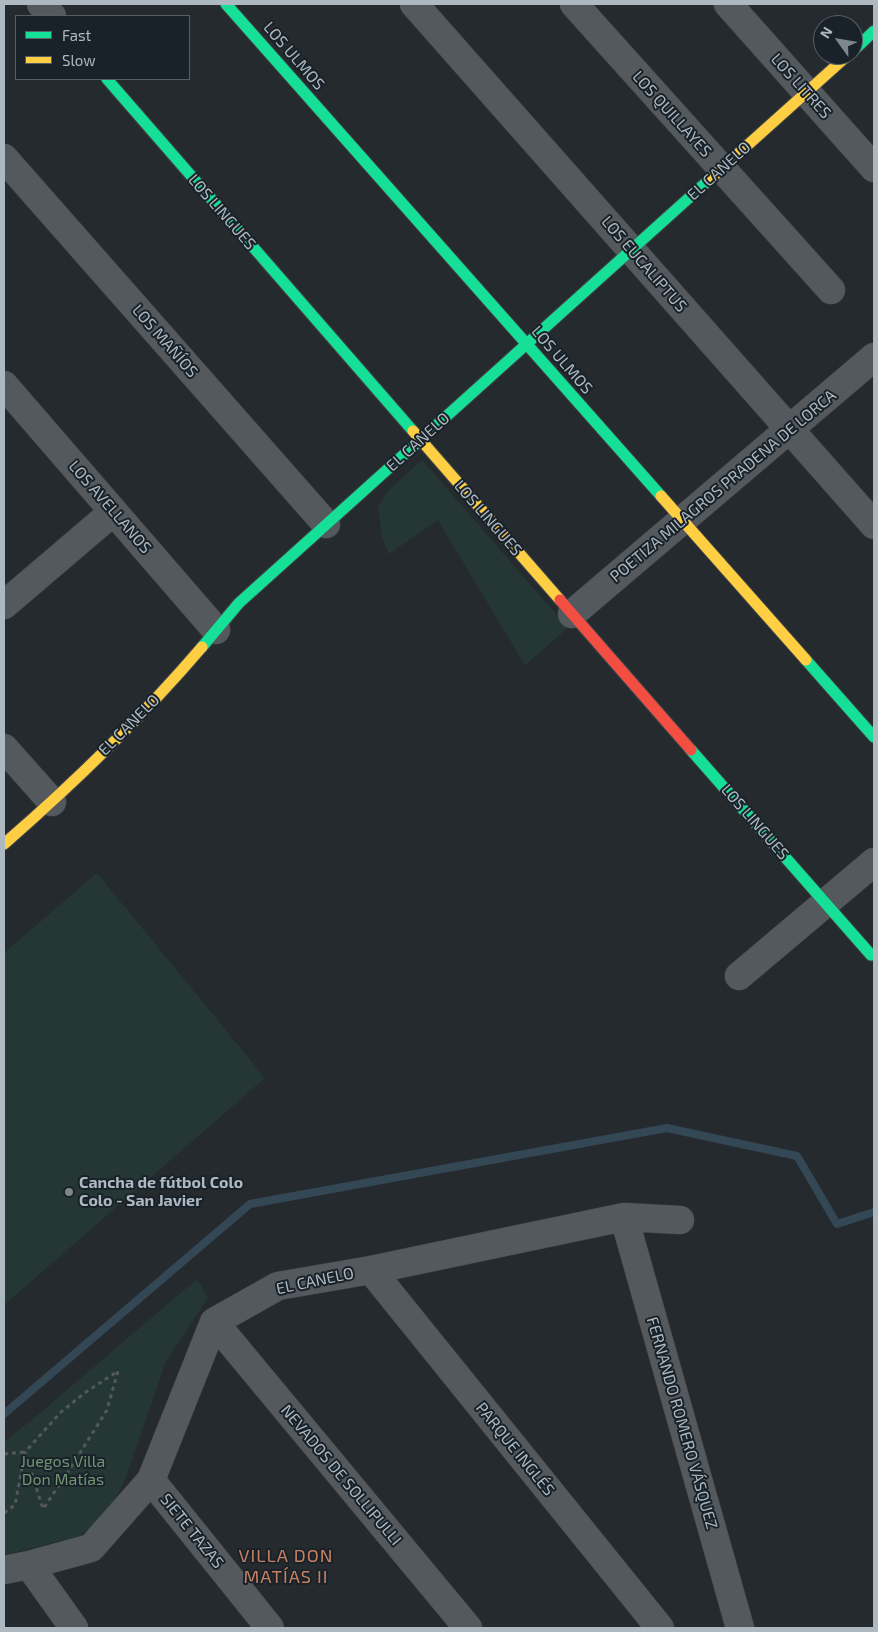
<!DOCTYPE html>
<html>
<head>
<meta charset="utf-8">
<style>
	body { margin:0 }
	#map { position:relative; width:878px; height:1632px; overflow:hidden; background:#252a2f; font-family:"Exo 2",sans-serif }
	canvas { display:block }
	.frame { position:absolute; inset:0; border:5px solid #aeb8c1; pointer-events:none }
	.legend { position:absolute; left:15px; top:15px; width:175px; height:65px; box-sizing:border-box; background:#192229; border:1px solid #555e66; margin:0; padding:6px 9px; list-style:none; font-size:15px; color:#aeb8c1 }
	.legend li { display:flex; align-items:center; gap:10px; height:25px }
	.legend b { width:25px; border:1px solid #555e66 }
	.north { position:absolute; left:813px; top:15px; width:50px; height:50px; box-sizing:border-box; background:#192229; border:1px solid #555e66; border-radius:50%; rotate:302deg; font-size:14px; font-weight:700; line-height:20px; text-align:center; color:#aeb8c1 }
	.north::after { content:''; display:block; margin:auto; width:18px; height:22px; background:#7e868e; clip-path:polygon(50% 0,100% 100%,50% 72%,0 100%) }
</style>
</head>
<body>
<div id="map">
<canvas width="878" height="1632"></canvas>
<div class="frame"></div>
<ul class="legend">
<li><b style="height:6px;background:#16e098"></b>Fast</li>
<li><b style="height:6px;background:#ffcf43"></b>Slow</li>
</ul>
<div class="north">N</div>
</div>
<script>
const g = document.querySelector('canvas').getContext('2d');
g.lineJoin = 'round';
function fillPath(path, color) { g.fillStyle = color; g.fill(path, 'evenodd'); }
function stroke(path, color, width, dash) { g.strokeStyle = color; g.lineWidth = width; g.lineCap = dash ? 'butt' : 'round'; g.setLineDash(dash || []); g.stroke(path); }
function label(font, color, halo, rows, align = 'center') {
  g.font = font + ' "Exo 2",sans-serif'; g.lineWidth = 4; g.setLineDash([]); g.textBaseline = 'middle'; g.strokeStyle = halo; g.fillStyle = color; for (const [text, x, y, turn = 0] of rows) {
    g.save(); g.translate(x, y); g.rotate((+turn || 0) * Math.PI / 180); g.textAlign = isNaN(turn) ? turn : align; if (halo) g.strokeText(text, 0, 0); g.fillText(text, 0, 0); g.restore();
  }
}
fillPath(new Path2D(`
	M422 460 568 628 525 665 438 520 389 554 382 537 378 506 389 490Z
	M97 873 265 1078 4 1305V953Z
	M197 1279 208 1298 166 1361 125 1480 106 1516 79 1536 4 1555V1442L33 1419Z`), '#253735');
stroke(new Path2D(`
	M4 1414 250 1204 667 1128 797 1156 837 1224 874 1212`), '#344755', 8);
const street = new Path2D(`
	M41 4 52 16
	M414 4 874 525
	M574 4 831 290
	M728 4 874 168
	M4 158 326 524
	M4 385 216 630
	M4 605 113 512
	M572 614 874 357
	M4 748 52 802
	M739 976 874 862
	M624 1217 740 1628
	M371 1270 660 1628
	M214 1322 468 1628
	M151 1480 270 1628
	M29 1565 74 1628
	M4 1570 29 1565 91 1548 151 1480 214 1322 278 1286 371 1270 624 1217 680 1220`);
const fast = new Path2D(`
	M226 4 661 496
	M853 51 874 31
	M107 79 413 431
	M202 647 239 603 711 178
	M806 660 874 737
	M691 750 871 955`);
const slow = new Path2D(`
	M711 178 848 55
	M413 431 560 600
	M661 496 806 660
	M4 844C73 784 142 717 202 647`);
const jam = new Path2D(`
	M560 600 691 750`);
stroke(street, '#42464a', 29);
stroke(fast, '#42464a', 13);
stroke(slow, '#42464a', 13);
stroke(jam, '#42464a', 13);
stroke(new Path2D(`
	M4 1454 25 1452
	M4 1513 15 1505 25 1452 61 1412 86 1392 118 1371 107 1410 68 1472 43 1509 25 1452`), '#53585b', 3, [4, 4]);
stroke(street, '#54595e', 28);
stroke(fast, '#16e098', 11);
stroke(slow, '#ffcf43', 11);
stroke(jam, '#f24e42', 11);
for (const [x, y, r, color] of [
	[69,1192,5,"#7e868e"]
]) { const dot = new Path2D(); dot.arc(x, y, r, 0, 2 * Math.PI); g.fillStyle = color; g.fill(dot); stroke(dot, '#192229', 2); }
label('16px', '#aeb8c1', '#192229', [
	["LOS ULMOS",294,56,49],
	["LOS LITRES",801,86,48],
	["LOS QUILLAYES",672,114,48],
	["EL CANELO",719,171,-42],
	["LOS LINGUES",222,212,49],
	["LOS EUCALIPTUS",644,264,49],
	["LOS MAÑÍOS",165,341,49],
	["LOS ULMOS",562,360,49],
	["EL CANELO",418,442,-42],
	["POETIZA MILAGROS PRADENA DE LORCA",723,486,-40],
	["LOS AVELLANOS",110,507,49],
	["LOS LINGUES",488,518,49],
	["EL CANELO",129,725,-45],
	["LOS LINGUES",755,822,49],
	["EL CANELO",315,1281,-12],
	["FERNANDO ROMERO VÁSQUEZ",682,1423,74],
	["PARQUE INGLÉS",515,1449,51],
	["NEVADOS DE SOLLIPULLI",341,1475,50],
	["SIETE TAZAS",192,1531,51]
]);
label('bold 16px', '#aeb8c1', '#192229', [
	["Cancha de fútbol Colo",79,1183],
	["Colo - San Javier",79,1201]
], 'left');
label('16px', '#709573', '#192229', [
	["Juegos Villa",63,1462],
	["Don Matías",63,1480]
]);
g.letterSpacing = '1px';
label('18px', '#c88062', '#192229', [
	["VILLA DON",286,1556],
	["MATÍAS II",286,1577]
]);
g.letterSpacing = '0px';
</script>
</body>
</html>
